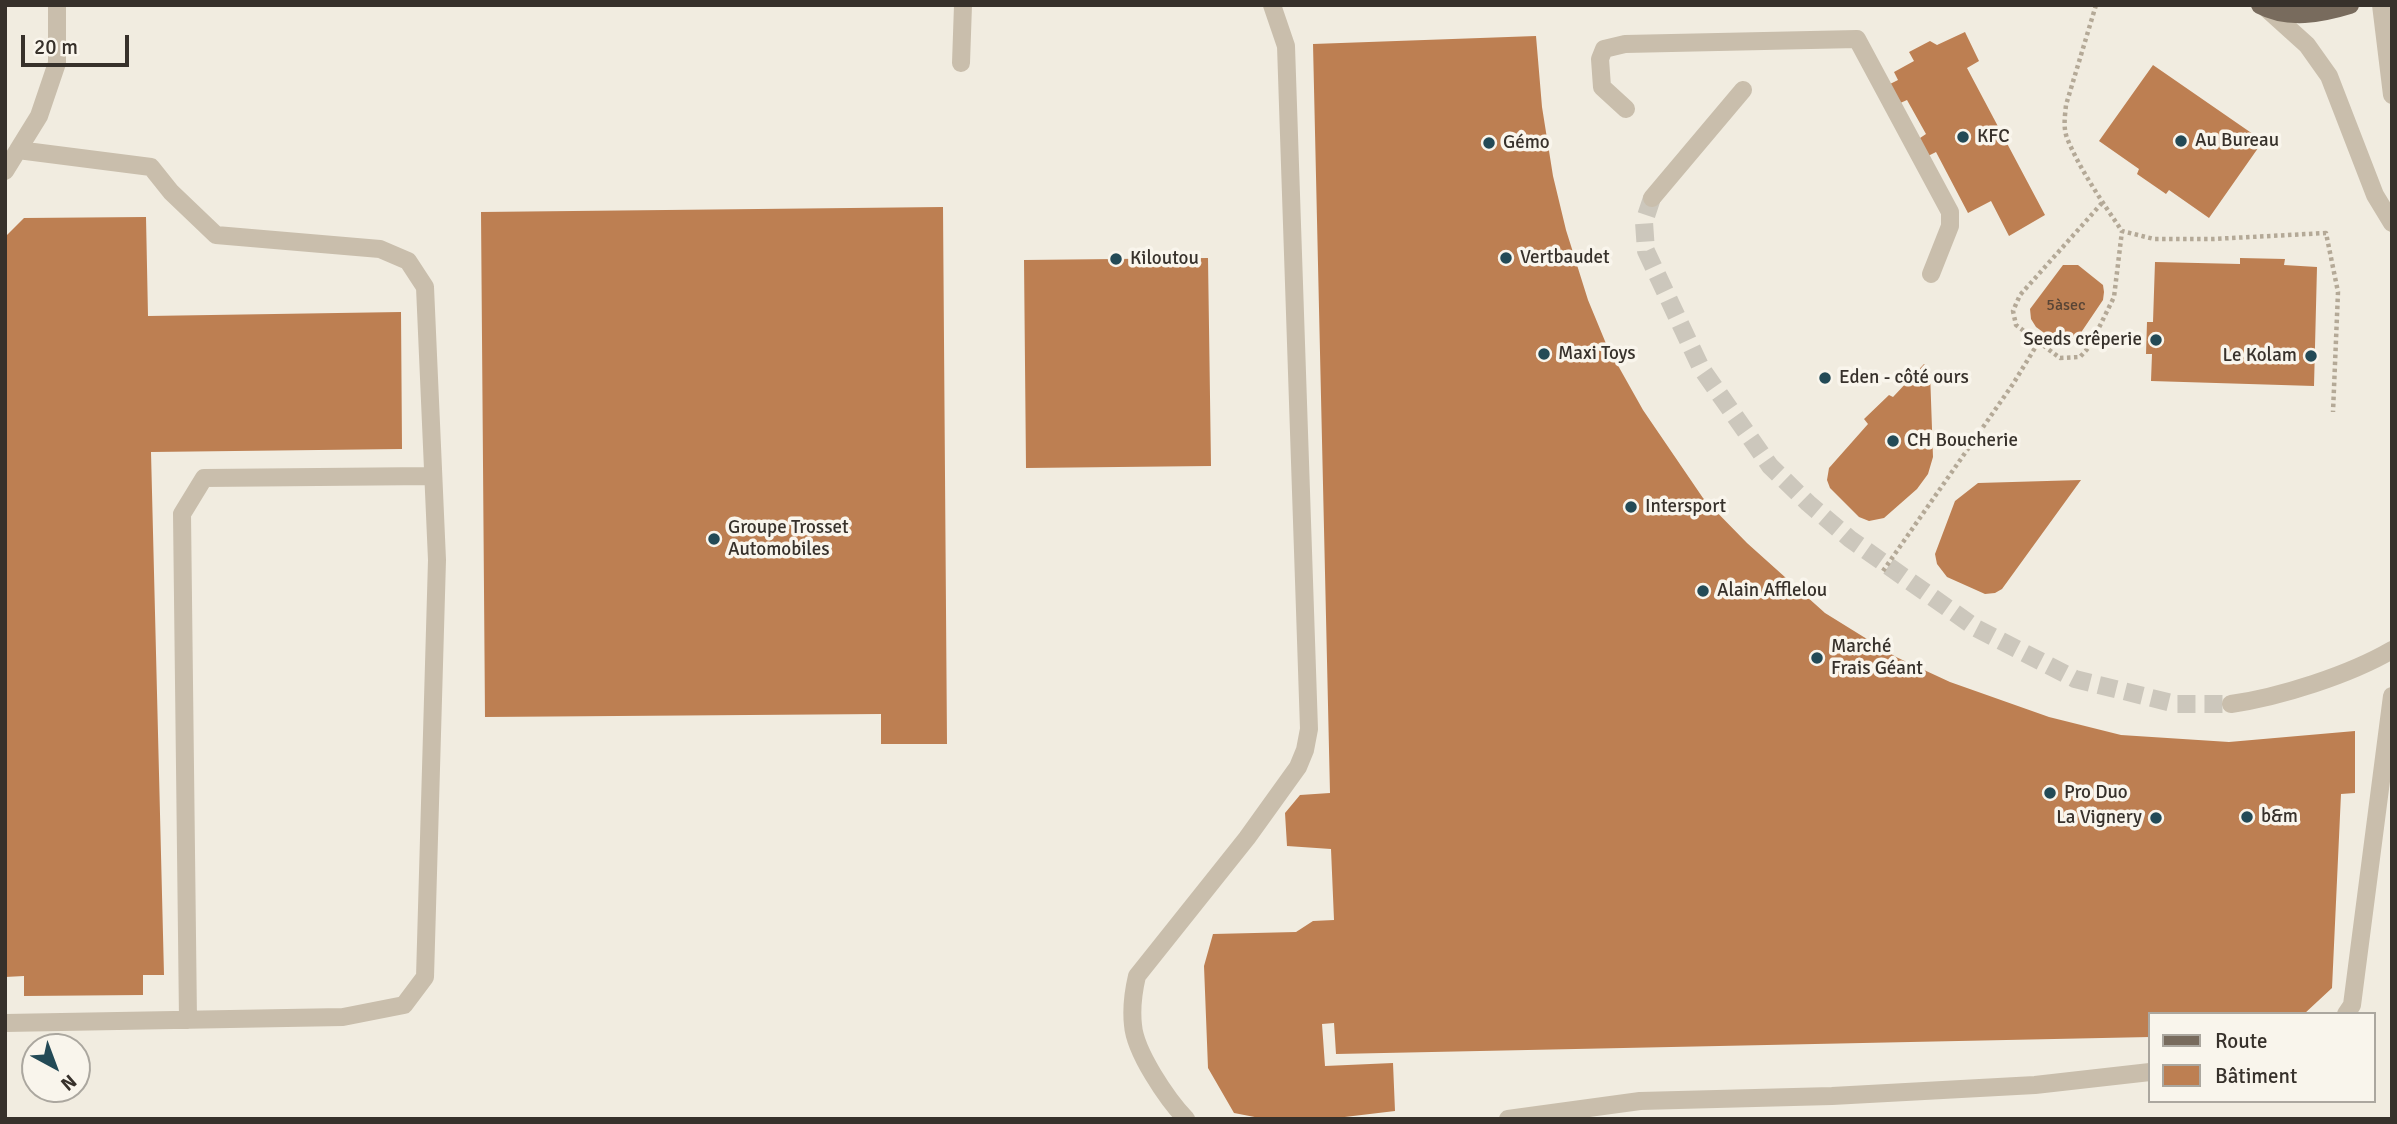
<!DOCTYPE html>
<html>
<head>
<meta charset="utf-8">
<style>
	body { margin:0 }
	#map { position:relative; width:2397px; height:1124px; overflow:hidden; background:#f1ece0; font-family:Signika,sans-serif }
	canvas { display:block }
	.frame { position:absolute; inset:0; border:7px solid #37312b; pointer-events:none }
	.legend { position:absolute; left:2148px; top:1012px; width:228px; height:91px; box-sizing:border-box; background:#f9f5ec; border:2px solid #aba79f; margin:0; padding:9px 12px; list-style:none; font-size:21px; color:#37312b }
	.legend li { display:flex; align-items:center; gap:14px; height:35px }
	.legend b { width:35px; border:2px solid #aba79f }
	.north { position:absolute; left:21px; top:1033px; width:70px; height:70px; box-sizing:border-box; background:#f9f5ec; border:2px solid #aba79f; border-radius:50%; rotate:139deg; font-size:19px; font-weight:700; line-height:28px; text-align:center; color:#37312b }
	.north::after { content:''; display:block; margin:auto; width:24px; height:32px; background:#234a56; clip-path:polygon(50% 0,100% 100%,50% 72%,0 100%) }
	.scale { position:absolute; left:21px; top:35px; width:108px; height:32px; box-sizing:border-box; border:4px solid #37312b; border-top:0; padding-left:9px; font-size:21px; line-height:24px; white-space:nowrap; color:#37312b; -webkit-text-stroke:5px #f9f5ec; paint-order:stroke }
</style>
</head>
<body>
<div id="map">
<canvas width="2397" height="1124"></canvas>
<div class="frame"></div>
<ul class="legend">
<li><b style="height:9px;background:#786b5d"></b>Route</li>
<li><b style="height:19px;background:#bd7f52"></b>Bâtiment</li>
</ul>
<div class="north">N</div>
<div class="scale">20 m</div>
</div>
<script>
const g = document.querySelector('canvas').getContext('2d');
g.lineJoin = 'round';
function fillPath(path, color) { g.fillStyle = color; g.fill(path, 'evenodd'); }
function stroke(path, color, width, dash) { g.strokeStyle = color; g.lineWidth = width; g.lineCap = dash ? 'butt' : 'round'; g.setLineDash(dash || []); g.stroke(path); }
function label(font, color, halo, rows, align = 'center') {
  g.font = font + ' Signika,sans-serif'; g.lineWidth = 7; g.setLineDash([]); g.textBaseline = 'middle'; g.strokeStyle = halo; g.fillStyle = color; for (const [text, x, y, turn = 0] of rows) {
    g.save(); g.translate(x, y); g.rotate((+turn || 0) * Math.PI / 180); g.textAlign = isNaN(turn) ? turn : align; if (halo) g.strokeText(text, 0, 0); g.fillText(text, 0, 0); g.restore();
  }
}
fillPath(new Path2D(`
	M1965 32 1979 61 1967 68 2045 215 2009 236 1991 201 1968 213 1936 152 1926 157 1917 140 1926 134 1907 100 1898 104 1888 85 1898 80 1894 72 1914 61 1909 52 1930 41 1937 45Z
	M1536 36 1542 107 1553 176 1566 230 1588 300 1607 346 1643 410 1703 498 1747 543 1825 613 1896 657 1950 682 2049 717 2121 735 2229 742 2355 731V793L2341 794 2332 988 2304 1014H2150V1037L1336 1054 1334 1023 1322 1024 1325 1066 1393 1063 1395 1111 1328 1119H1265L1234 1113 1208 1068 1204 966 1213 934 1296 932 1313 921 1334 920 1331 849 1287 846 1285 813 1300 795 1330 793 1313 44Z
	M2153 65 2263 141 2209 218 2169 190 2166 194 2137 174 2139 169 2099 141Z
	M943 207 947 744H881V714L485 717 481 212Z
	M146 217 148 316 401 312 402 449 151 452 164 975H143V995L24 996V976L5 977V237L24 218Z
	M1208 258 1211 466 1026 468 1024 260Z
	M2240 258 2285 259 2284 265 2317 267 2314 386 2151 381 2152 354H2146L2147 322H2153L2155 262 2240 264Z
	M2063 265H2078L2103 285 2104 292 2103 300 2080 334 2071 340 2058 343 2036 327 2031 319 2030 309Z
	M1924 364 1930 372 1933 457 1928 474 1917 489 1884 518 1869 521 1859 517 1830 488 1827 480 1829 468 1868 424 1864 419 1889 395 1893 397Z
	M2081 480 2002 589 1995 593 1985 594 1947 577 1937 564 1935 554 1955 501 1978 483Z`), '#bd7f52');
stroke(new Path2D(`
	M1652 198 1644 222 1646 251 1701 368 1770 466 1808 503 1850 539 1976 628 2075 679 2176 704H2231`), '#ccc7bc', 18, [18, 9]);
stroke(new Path2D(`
	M2096 5 2066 105C2065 116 2063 127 2067 138 2080 170 2103 203 2122 231L2154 239H2213L2326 233 2338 292 2333 412
	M2102 203 2020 295 2013 311 2016 325 2060 358 2080 357 2090 346 2114 297 2122 231
	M1883 571 2013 384 2038 343`), '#b4a997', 4.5, [3.5, 3.5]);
stroke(new Path2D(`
	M2381 5 2392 95
	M2266 8 2307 45 2329 76 2375 195 2392 223
	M961 63 963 5
	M1626 109 1602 87 1600 59 1604 49 1625 44 1857 39 1950 212V226L1931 274
	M5 171 39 116 57 63V5
	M1652 198 1743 90
	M2231 704C2280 697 2349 675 2392 650
	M2346 1014 2352 1005 2392 696
	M188 1020 182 514 204 478 432 476
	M5 1023 343 1017 404 1005 425 977 437 560 425 287 408 261 380 249 216 235 171 192 151 167 18 150
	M1186 1119C1167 1099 1135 1052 1133 1025 1131 1007 1133 993 1137 976L1247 838 1298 767 1305 750 1309 729 1286 46 1272 5
	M1508 1119 1640 1101 1832 1096 2035 1085 2150 1072`), '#c9beac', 18);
stroke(new Path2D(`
	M2260 5C2288 20 2321 14 2350 5`), '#786b5d', 18);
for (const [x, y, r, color] of [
	[1963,137,7,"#234a56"],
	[2181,141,7,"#234a56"],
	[1489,143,7,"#234a56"],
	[1506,258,7,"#234a56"],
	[1116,259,7,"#234a56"],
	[2156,340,7,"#234a56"],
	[1544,354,7,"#234a56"],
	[2311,356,7,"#234a56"],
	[1825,378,7,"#234a56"],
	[1893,441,7,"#234a56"],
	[1631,507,7,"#234a56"],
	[714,539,7,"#234a56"],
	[1703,591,7,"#234a56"],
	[1817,658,7,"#234a56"],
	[2050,793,7,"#234a56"],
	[2247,817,7,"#234a56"],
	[2156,818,7,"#234a56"]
]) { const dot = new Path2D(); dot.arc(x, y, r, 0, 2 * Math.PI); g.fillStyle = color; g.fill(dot); stroke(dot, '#f9f5ec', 2.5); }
label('16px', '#584435', null, [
	["5àsec",2066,306]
]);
label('19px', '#37312b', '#f9f5ec', [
	["KFC",1977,137],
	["Au Bureau",2195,141],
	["Gémo",1503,143],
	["Vertbaudet",1520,258],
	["Kiloutou",1130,259],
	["Seeds crêperie",2142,340,"right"],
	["Maxi Toys",1558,354],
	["Le Kolam",2297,356,"right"],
	["Eden - côté ours",1839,378],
	["CH Boucherie",1907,441],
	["Intersport",1645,507],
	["Groupe Trosset",728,528],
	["Automobiles",728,550],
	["Alain Afflelou",1717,591],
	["Marché",1831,647],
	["Frais Géant",1831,669],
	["Pro Duo",2064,793],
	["b&m",2261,817],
	["La Vignery",2142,818,"right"]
], 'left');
</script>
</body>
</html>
